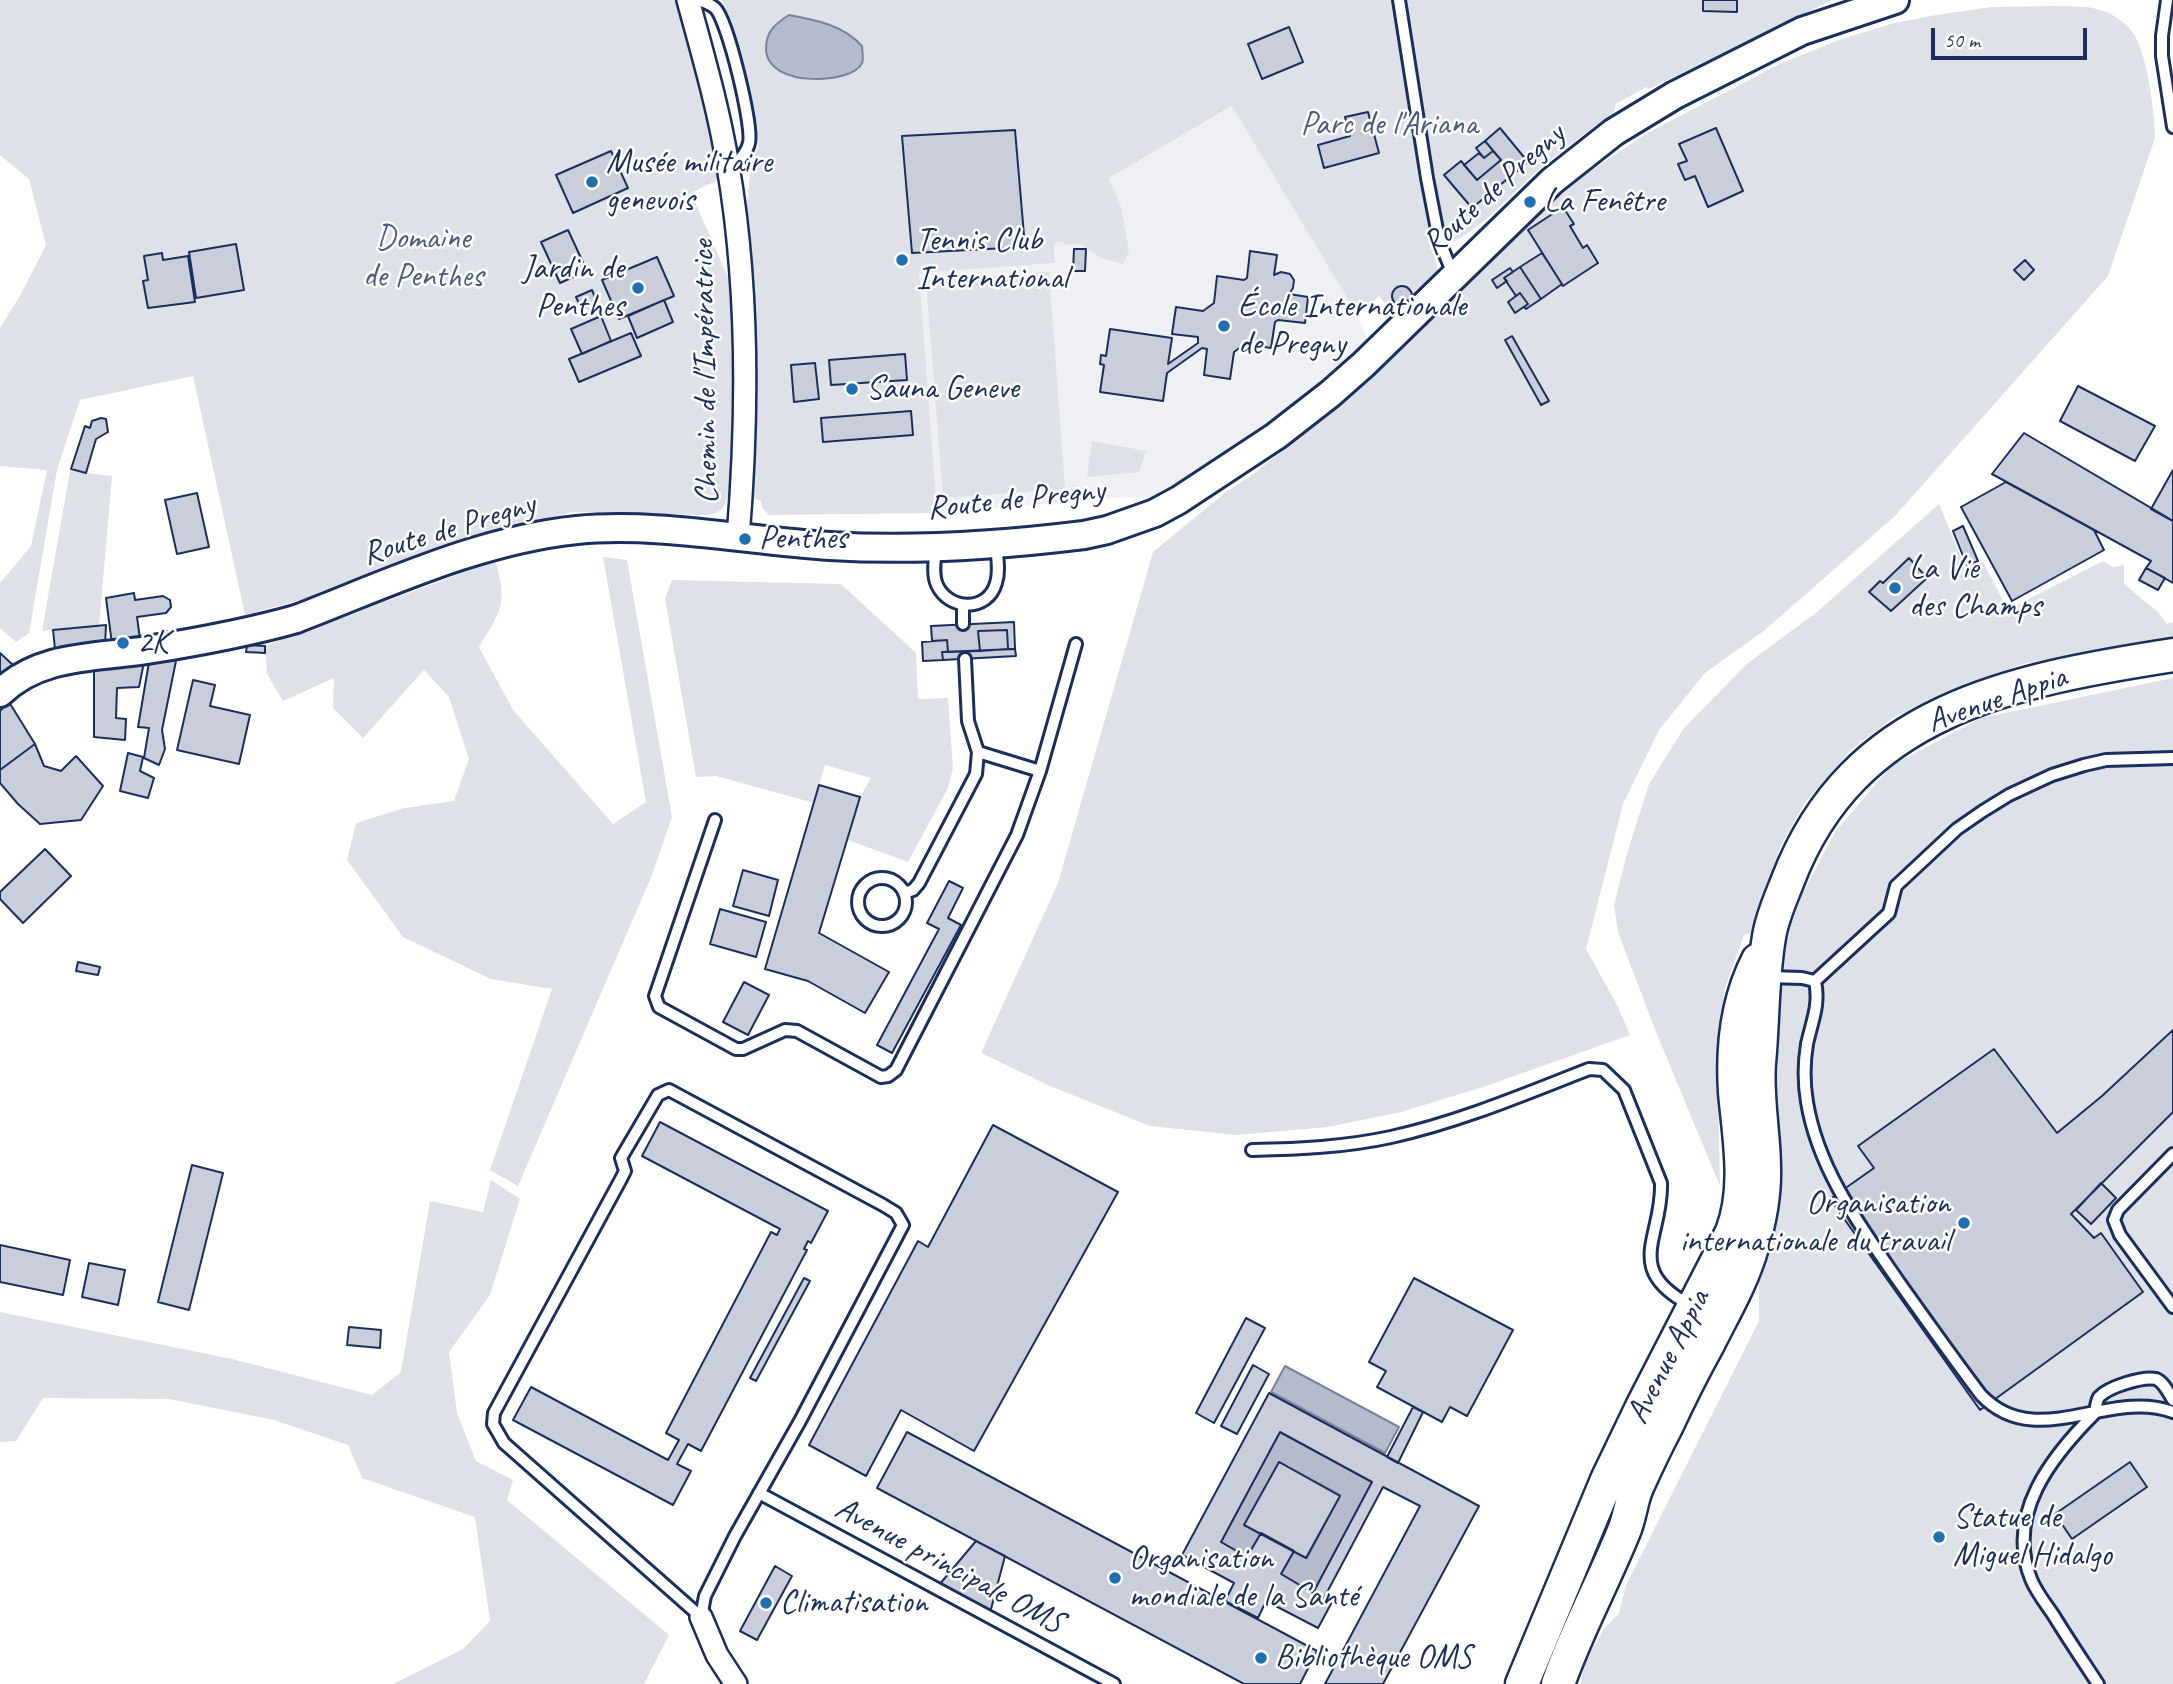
<!DOCTYPE html>
<html>
<head>
<meta charset="utf-8">
<style>
	body { margin:0 }
	#map { position:relative; width:2173px; height:1684px; overflow:hidden; background:#fff; font-family:Caveat,sans-serif }
	canvas { display:block }
	.scale { position:absolute; left:1931px; top:28px; width:156px; height:32px; box-sizing:border-box; border:4px solid #1b2f5e; border-top:0; padding-left:9px; font-size:21px; line-height:24px; white-space:nowrap; color:#1b2f5e; -webkit-text-stroke:5px #fff; paint-order:stroke }
</style>
</head>
<body>
<div id="map">
<canvas width="2173" height="1684"></canvas>
<div class="scale">50 m</div>
</div>
<script>
const g = document.querySelector('canvas').getContext('2d');
g.lineJoin = 'round';
function fillPath(path, color) { g.fillStyle = color; g.fill(path, 'evenodd'); }
function stroke(path, color, width, dash) { g.strokeStyle = color; g.lineWidth = width; g.lineCap = dash ? 'butt' : 'round'; g.setLineDash(dash || []); g.stroke(path); }
function label(font, color, halo, rows, align = 'center') {
  g.font = font + ' Caveat,sans-serif'; g.lineWidth = 5; g.setLineDash([]); g.textBaseline = 'middle'; g.strokeStyle = halo; g.fillStyle = color; for (const [text, x, y, turn = 0] of rows) {
    g.save(); g.translate(x, y); g.rotate((+turn || 0) * Math.PI / 180); g.textAlign = isNaN(turn) ? turn : align; if (halo) g.strokeText(text, 0, 0); g.fillText(text, 0, 0); g.restore();
  }
}
fillPath(new Path2D(`
	M1233 106 1358 316 1368 340 1277 422 1193 478 1149 499 1129 497 937 513 918 273 1055 263 1054 243 1088 190Z`), '#eff0f4');
fillPath(new Path2D(`
	M0 0H675C694 59 709 118 720 179L691 193 731 284 736 360 732 497H727C725 509 720 512 709 515L571 512 336 594 322 591 315 596 245 615 193 376 80 400 57 470 29 633 16 642 0 628V583L31 546 47 470 0 466V328L21 294 46 245 29 179 0 155Z
	M722 0H1832L1649 89 1646 87 1616 104 1614 112C1588 132 1560 151 1536 172 1509 197 1485 225 1453 242L1446 238 1431 242 1439 275 1406 308 1398 311 1389 308 1379 296 1358 316 1232 106 1109 178 1121 207 1129 251 1123 264 1101 258 1081 244 1065 245 1063 241 1054 243 1055 263 919 273 937 513 769 515 762 507 761 501 751 497 745 221 751 166 758 146 750 93 734 30Z
	M2057 6C2070 7 2087 5 2100 10 2114 14 2128 24 2135 36 2147 56 2155 114 2155 138L2108 276 1895 516 1765 630 1705 673 1659 730 1623 804 1586 949 1618 1007 1630 1035 1483 1087 1401 1112 1328 1127 1237 1135 1150 1126 1050 1086 981 1053 1058 883 1153 552 1226 492 1252 475 1332 411 1516 235 1562 194 1589 172 1649 132 1784 62 1839 40 1894 23 1942 14 1992 7Z
	M1049 272 1065 489 943 498 926 281Z
	M1092 441 1146 451 1139 472 1087 477Z
	M70 471 112 476 99 626 42 631Z
	M1939 504 1966 569 1983 562 2007 608H2011L2103 561 2113 567 2124 565V584L2158 612 2167 624 2173 622V638L2023 664 1938 695 1893 718 1852 749 1804 804 1780 848 1751 933 1744 935 1725 988 1717 1050 1720 1186 1656 1032 1618 932 1614 905 1626 857 1649 784 1684 728 1748 663 1817 612Z
	M603 557 627 560 672 817 652 875 518 1186 490 1170 552 989 491 979 403 937 347 860 356 823 404 808 454 801 469 759 449 697 424 670 363 738 333 708 334 678 283 701 267 674 265 646 495 561C509 603 500 612 479 647L513 710 613 824 646 802Z
	M672 580 841 584 916 653 918 699 948 698 953 768 948 788 908 862 848 840 860 797 871 778 825 765 814 803 716 776 696 777 665 598Z
	M2173 678V1684H1581L1584 1663 1604 1629 1619 1613 1626 1585 1759 1321V1278L1773 1236 1781 1180 1775 1068 1788 921 1835 832 1891 766 1981 718Z
	M491 1180 520 1199 490 1295 449 1352 457 1413 476 1461 513 1480 507 1500 669 1635 644 1684H393L463 1649 490 1621 475 1517 362 1478 348 1445 274 1420 169 1399 43 1398 16 1441 0 1442V1312L232 1359 372 1395 401 1372 430 1201 483 1212Z`), '#dee1e7');
const water = new Path2D(`
	M789 15C816 20 843 25 862 46 862 51 864 59 862 63 854 84 767 89 766 49 766 31 775 24 789 15Z
	M1285 1366 1399 1427 1385 1453 1271 1392Z
	M1280 1432 1372 1482 1313 1593 1281 1574 1294 1551 1307 1558 1340 1495 1279 1462 1261 1533 1247 1557 1221 1542Z`);
fillPath(water, '#b5bbca');
stroke(water, '#77839f', 2);
const building = new Path2D(`
	M1703 0H1737V12L1703 11Z
	M1289 27 1303 62 1262 79 1248 44Z
	M1368 112 1379 153 1324 168 1318 145 1350 136 1345 117Z
	M1500 128 1528 162 1472 208 1444 175 1461 161 1477 180 1501 160 1485 141Z
	M1716 128 1743 191 1708 207 1695 176 1685 180 1678 164 1687 161 1679 144Z
	M1015 130 1025 247 912 253 902 136Z
	M1485 141 1493 151 1484 158 1476 148Z
	M611 151 628 188 573 213 556 175Z
	M1493 151 1501 160 1477 180 1464 165 1479 153 1484 158Z
	M1563 207 1574 224 1570 226 1583 248 1587 245 1598 263 1563 286 1528 230Z
	M568 230 587 271 560 283 541 242Z
	M236 244 244 290 196 298 189 252Z
	M1074 249H1086L1085 271H1073Z
	M1250 251 1277 255 1274 275 1281 272 1290 274 1294 280 1293 288 1289 294 1308 297 1305 323 1278 320 1275 322 1271 348 1245 344 1234 352 1230 379 1204 375 1207 349 1202 348 1167 373 1163 401 1100 392 1104 365 1100 364 1101 355 1106 356 1110 329 1172 338 1168 364 1198 343V337L1172 334 1176 307 1203 311 1214 303 1217 276 1244 280 1247 278Z
	M162 253 163 260 188 256 195 302 148 308 143 281 148 280 144 256Z
	M1542 253 1562 284 1541 299 1520 267Z
	M657 257 674 296 619 319 602 280Z
	M2025 260 2034 270 2024 280 2014 270Z
	M1520 267 1541 299 1526 309 1524 307 1528 304 1520 293 1516 296 1504 278Z
	M1510 268 1513 272 1504 278 1507 281 1497 288 1492 280Z
	M1392 296a10 10 0 1 1 20 0a10 10 0 1 1-20 0Z
	M592 290 597 302 581 308 576 297Z
	M1520 293 1528 304 1515 313 1508 302Z
	M664 300 673 322 637 338 628 316Z
	M601 316 611 341 582 354 571 329Z
	M631 333 641 356 579 382 569 359Z
	M1512 336 1549 401 1541 405 1505 340Z
	M905 354 907 380 831 385 829 360Z
	M815 363 819 399 794 402 791 365Z
	M2078 386 2155 426 2135 461 2060 421Z
	M911 411 913 435 823 442 821 418Z
	M101 418 106 419 108 432 96 439 86 473 71 469 85 426 90 428 92 421Z
	M2024 433 2173 521V583L2146 568 2151 561 1992 474Z
	M2173 470V521L2151 509Z
	M2006 482 2094 530 2104 550 2012 601 1961 507Z
	M197 493 209 547 177 554 165 500Z
	M1963 526 1978 561 1967 566 1953 531Z
	M1909 558 1927 578 1891 611 1869 592 1880 581 1883 583Z
	M2146 568 2165 578 2158 590 2139 580Z
	M134 593 135 600 163 596 170 600 171 607 166 613 137 617 140 639 112 644 106 598Z
	M1014 622 1015 649H1008L1007 630 978 631 980 651 948 652 947 640 932 641 931 626Z
	M106 625 105 645 55 649 53 630Z
	M1007 630 1008 649 980 651 978 631Z
	M947 640 948 652H942L943 660 923 661 922 642Z
	M247 645 265 646V653L246 652Z
	M1015 649 1016 656 943 660 942 652Z
	M0 653 13 665 0 679Z
	M177 656 162 730 165 749 159 765 144 758 149 728 138 727 149 662Z
	M144 662 139 687 117 688 116 718 126 719 125 740 94 737V667Z
	M193 680 215 685 210 706 250 715 239 764 177 750Z
	M9 702 35 744 0 770V711Z
	M35 744 44 766 61 771 76 756 103 786 81 820 40 824 18 804 0 783V770Z
	M128 753 143 757 140 771 154 778 148 798 120 791Z
	M819 785 860 797 819 933 889 972 865 1013 808 981 765 969Z
	M45 849 71 876 23 923 0 899V892Z
	M743 870 778 880 769 916 733 906Z
	M949 881 963 888 948 918 961 925 892 1053 877 1045 939 929 927 923Z
	M720 909 766 922 756 957 710 944Z
	M78 962 100 967 98 975 76 971Z
	M744 982 769 995 748 1035 723 1022Z
	M2173 1030V1112L2071 1214 2094 1238 2101 1233 2143 1292 1980 1410 1830 1199 1874 1168 1858 1146 1994 1049 2057 1133 2102 1096Z
	M660 1122 828 1211 811 1243 808 1241 804 1249 807 1250 701 1451 688 1444 677 1464 691 1471 673 1505 513 1420 531 1387 668 1460 679 1440 666 1433 771 1232 777 1235 780 1229 642 1156Z
	M993 1125 1118 1192 974 1451 901 1410 866 1476 809 1445 918 1241 928 1247Z
	M192 1165 223 1173 189 1310 158 1302Z
	M2101 1183 2116 1198 2091 1224 2076 1210Z
	M0 1245 70 1260 63 1295 0 1282Z
	M89 1263 125 1270 118 1305 82 1297Z
	M804 1278 810 1281 756 1381 750 1378Z
	M1414 1278 1513 1330 1467 1416 1450 1407 1442 1422 1377 1387 1386 1371 1369 1362Z
	M1246 1318 1265 1328 1214 1423 1196 1413Z
	M349 1327 381 1330 380 1348 347 1345Z
	M1253 1365 1269 1374 1237 1434 1221 1426Z
	M1269 1393 1479 1506 1383 1684H1325L1420 1506 1383 1487 1324 1598 1332 1602 1318 1628 1266 1601 1258 1618 1225 1601 1234 1583 1182 1555ZM1280 1432 1372 1482 1313 1593 1281 1574 1294 1551 1261 1533 1247 1557 1221 1542Z
	M1413 1407 1423 1412 1398 1463 1387 1457Z
	M907 1432 1317 1651 1300 1684H1244L877 1488Z
	M1279 1462 1340 1496 1306 1558 1244 1525Z
	M2130 1462 2147 1487 2072 1539 2055 1514Z
	M976 1541 1005 1556 990 1613 939 1585Z
	M775 1566 792 1576 757 1640 740 1631Z`);
fillPath(building, '#caceda');
stroke(building, '#1b2f5e', 2);
const service = new Path2D(`
	M696 0C703 1 709 3 715 8 728 21 753 126 749 143 747 153 737 163 731 170
	M1399 0 1427 178 1439 240 1453 274
	M2167 0 2162 36V56L2173 127
	M936 547C935 559 932 574 937 585 949 611 988 612 996 583 1000 571 997 557 996 545
	M963 606V624
	M978 752 1040 771
	M715 820 655 996 659 1007 736 1049H743L785 1030 797 1031 881 1077 888 1076 896 1070 1017 835 1040 771 1076 644
	M858 902a24 24 0 1 1 48 0a24 24 0 1 1-48 0Z
	M904 893 913 890 919 883 976 774 978 752 968 721 965 659
	M1769 977 1802 978 1815 981
	M1815 981C1820 1005 1812 1021 1807 1044 1804 1062 1804 1084 1807 1102 1818 1170 1861 1227 1899 1282 1926 1320 1953 1358 1981 1395 2036 1453 2108 1388 2173 1412
	M1815 981 1889 913 1896 886 1957 829 1983 811 2009 795 2052 775 2084 765 2106 760 2173 758
	M669 1090 883 1205 896 1213 903 1225 800 1421 735 1536 705 1596 701 1617 504 1443 493 1424 494 1413 621 1179 625 1171 621 1158 658 1095Z
	M1252 1150C1299 1149 1345 1147 1391 1137 1459 1122 1525 1094 1589 1069L1603 1070 1624 1090 1661 1183C1663 1237 1622 1269 1690 1305
	M2173 1154 2118 1210 2114 1220 2120 1235 2173 1307
	M759 1493 1114 1684
	M2098 1684C2083 1661 2068 1639 2054 1616 2046 1604 2036 1592 2031 1579 2005 1514 2052 1456 2095 1413 2096 1407 2096 1402 2099 1397 2108 1387 2143 1376 2156 1379 2164 1382 2169 1394 2173 1400`);
const minor = new Path2D(`
	M688 0C703 55 719 110 728 166 749 288 748 416 738 538
	M701 1617 717 1655 736 1684`);
const tertiary = new Path2D(`
	M0 693C40 654 95 658 147 650 197 642 247 633 296 619 387 584 479 540 577 530 657 522 749 541 830 546 911 551 1003 545 1084 535L1107 530 1155 513 1179 500 1276 436 1330 394 1364 364 1552 181 1614 132 1675 95 1802 31 1895 0`);
const primary = new Path2D(`
	M1522 1684 1607 1480 1643 1405 1732 1232C1749 1187 1739 1138 1735 1092 1732 1046 1737 1001 1758 960
	M1558 1684C1576 1632 1603 1583 1624 1531 1630 1517 1631 1501 1637 1487 1646 1467 1656 1446 1666 1427 1679 1399 1693 1371 1708 1344 1724 1312 1742 1282 1752 1247 1759 1223 1764 1200 1764 1175 1765 1138 1756 1100 1759 1063 1763 1021 1762 977 1769 937 1772 917 1781 898 1788 880 1853 710 2012 680 2173 655`);
stroke(service, '#1b2f5e', 16);
stroke(minor, '#1b2f5e', 26);
stroke(tertiary, '#1b2f5e', 32);
stroke(primary, '#1b2f5e', 37);
stroke(service, '#fff', 10);
stroke(minor, '#fff', 21);
stroke(tertiary, '#fff', 26);
stroke(primary, '#fff', 32);
for (const [x, y, r, color] of [
	[592,182,7,"#1f6fb2"],
	[1530,202,7,"#1f6fb2"],
	[902,260,7,"#1f6fb2"],
	[638,288,7,"#1f6fb2"],
	[1224,326,7,"#1f6fb2"],
	[852,389,7,"#1f6fb2"],
	[745,539,7,"#1f6fb2"],
	[1895,588,7,"#1f6fb2"],
	[123,643,7,"#1f6fb2"],
	[1964,1223,7,"#1f6fb2"],
	[1939,1537,7,"#1f6fb2"],
	[1115,1578,7,"#1f6fb2"],
	[766,1603,7,"#1f6fb2"],
	[1261,1658,7,"#1f6fb2"]
]) { const dot = new Path2D(); dot.arc(x, y, r, 0, 2 * Math.PI); g.fillStyle = color; g.fill(dot); stroke(dot, '#fff', 2.5); }
label('33px', '#4c5c80', '#fff', [
	["Parc de l'Ariana",1389,125],
	["Domaine",423,239],
	["de Penthes",423,277]
]);
label('33px', '#1b2f5e', '#fff', [
	["Musée militaire",606,163],
	["genevois",606,201],
	["La Fenêtre",1544,202],
	["Tennis Club",916,241],
	["International",916,279],
	["Jardin de",624,269,"right"],
	["Penthes",624,307,"right"],
	["École Internationale",1238,307],
	["de Pregny",1238,345],
	["Sauna Geneve",866,389],
	["Penthes",759,539],
	["La Vie",1909,569],
	["des Champs",1909,607],
	["2K",137,643],
	["Organisation",1950,1204,"right"],
	["internationale du travail",1950,1242,"right"],
	["Statue de",1953,1518],
	["Miguel Hidalgo",1953,1556],
	["Organisation",1129,1559],
	["mondiale de la Santé",1129,1597],
	["Climatisation",780,1603],
	["Bibliothèque OMS",1275,1658]
], 'left');
label('33px', '#1b2f5e', '#fff', [
	["Route de Pregny",1494,190,-42],
	["Chemin de l'Impératrice",706,372,-91],
	["Route de Pregny",1016,500,-6],
	["Route de Pregny",449,530,-17],
	["Avenue Appia",1997,700,-19],
	["Avenue Appia",1669,1357,-63],
	["Avenue principale OMS",949,1566,28]
]);
</script>
</body>
</html>
